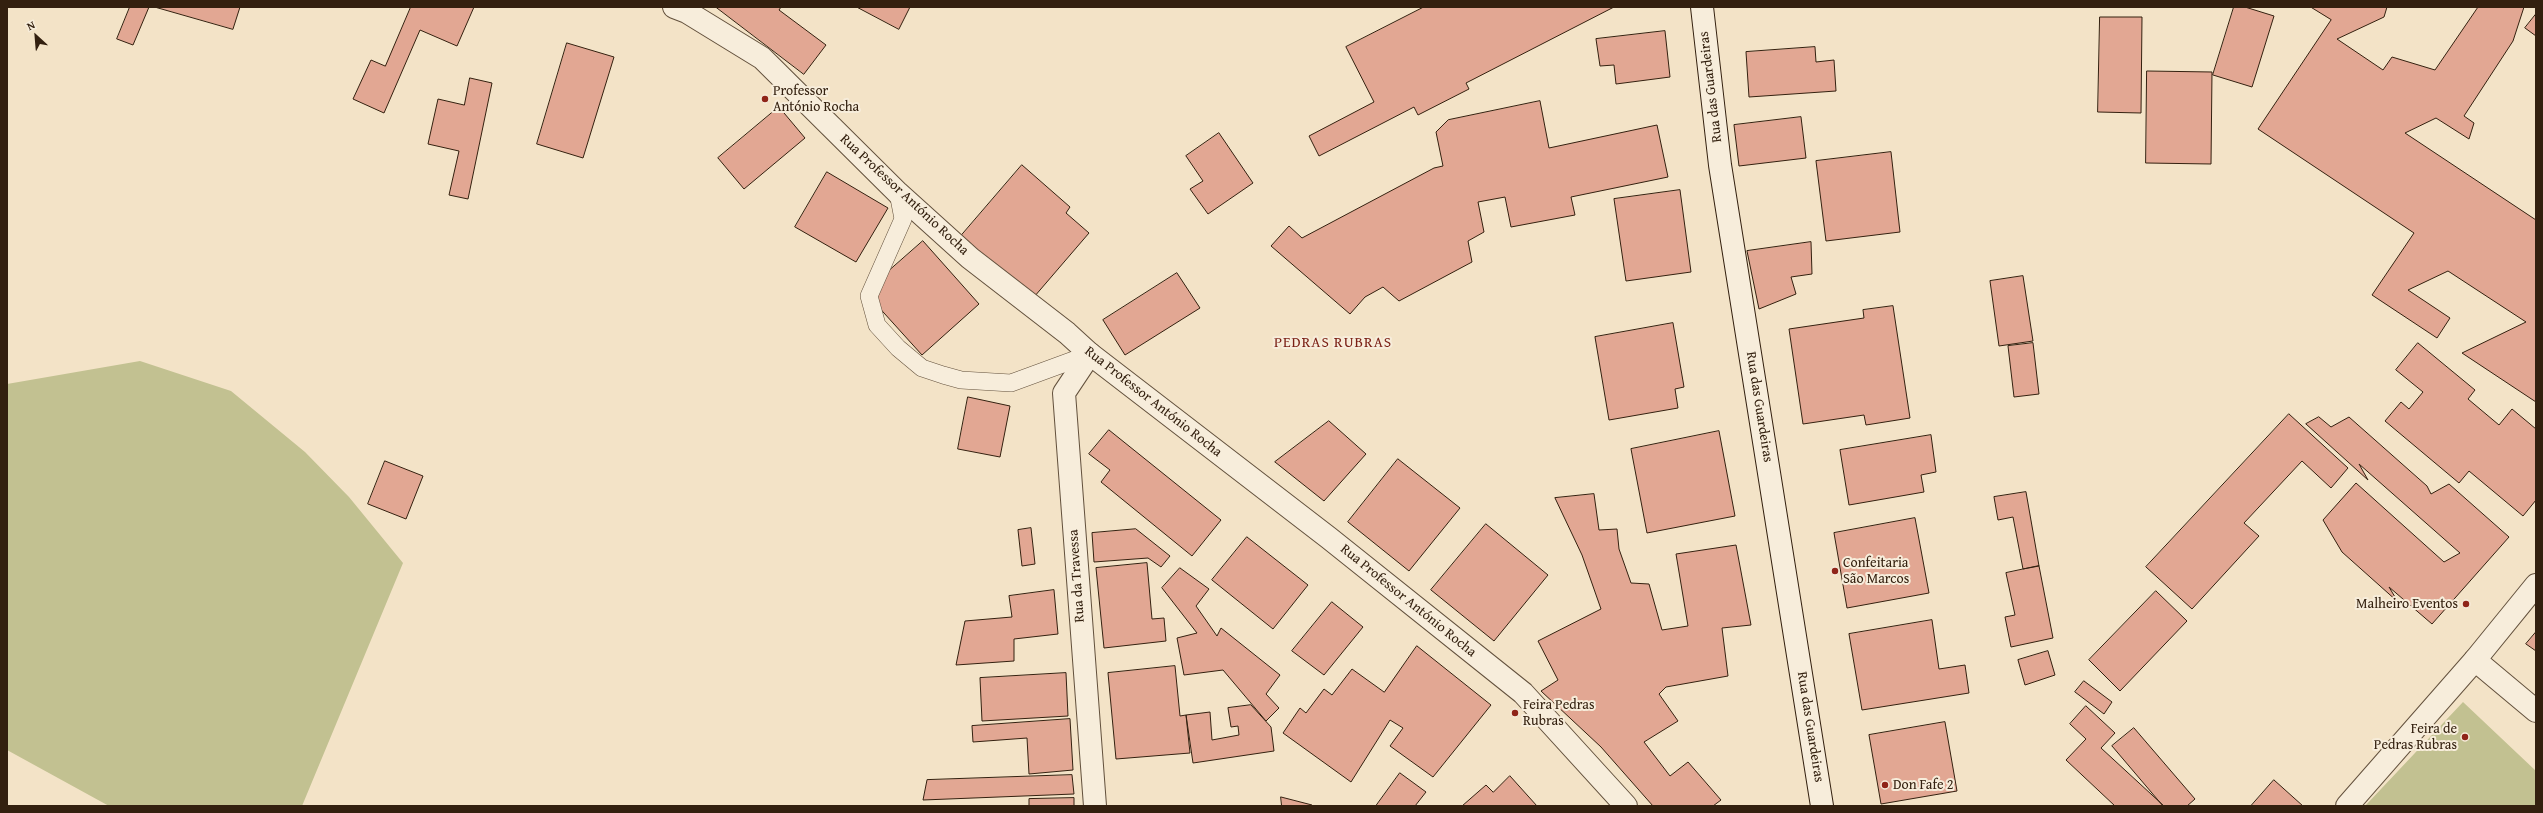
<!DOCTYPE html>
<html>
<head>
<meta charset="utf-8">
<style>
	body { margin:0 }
	#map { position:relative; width:2543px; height:813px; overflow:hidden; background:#f3e3c7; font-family:"Gentium Book Plus",serif }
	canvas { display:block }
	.frame { position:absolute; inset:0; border:8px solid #33200f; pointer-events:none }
	.north { position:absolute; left:16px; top:16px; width:40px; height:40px; -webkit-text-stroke:3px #f7eddb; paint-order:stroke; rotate:334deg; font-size:11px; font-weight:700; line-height:16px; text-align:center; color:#33200f }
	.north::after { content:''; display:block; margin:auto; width:14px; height:18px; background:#33200f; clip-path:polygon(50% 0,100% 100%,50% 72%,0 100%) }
</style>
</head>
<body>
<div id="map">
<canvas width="2543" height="813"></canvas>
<div class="frame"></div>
<div class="north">N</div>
</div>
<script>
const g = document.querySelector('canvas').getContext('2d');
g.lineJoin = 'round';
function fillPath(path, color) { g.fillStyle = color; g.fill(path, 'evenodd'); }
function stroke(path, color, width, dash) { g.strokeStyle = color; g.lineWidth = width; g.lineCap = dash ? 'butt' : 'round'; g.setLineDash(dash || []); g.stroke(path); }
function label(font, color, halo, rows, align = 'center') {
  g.font = font + ' "Gentium Book Plus",serif'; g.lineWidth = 4; g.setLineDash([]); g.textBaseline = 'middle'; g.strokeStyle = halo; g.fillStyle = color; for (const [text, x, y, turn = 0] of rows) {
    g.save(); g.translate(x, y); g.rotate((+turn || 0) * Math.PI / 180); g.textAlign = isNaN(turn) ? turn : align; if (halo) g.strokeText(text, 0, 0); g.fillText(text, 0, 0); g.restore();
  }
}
fillPath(new Path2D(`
	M140 361 231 391 305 452 349 497 403 563 302 806H109L7 750V384Z
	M2463 702 2536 771V806H2365Z`), '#c2c191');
const building = new Path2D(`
	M130 7H149L133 45 117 39Z
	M155 7H240L233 29Z
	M411 7H474L457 46 420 30 384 113 353 99 371 60 385 66Z
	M716 7H781L779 10 826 45 804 74Z
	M857 7H910L899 29Z
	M1424 7H1614L1466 83 1469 89 1418 115 1414 107 1319 156 1309 136 1374 102 1346 47Z
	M2234 7H2245L2274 16 2252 87 2213 75Z
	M2311 7H2387L2384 17 2337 39 2383 70 2392 57 2435 70 2478 7H2524L2513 41 2464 116 2474 123 2469 139 2436 118 2405 133 2536 220V402L2462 353 2526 322 2448 271 2408 290 2450 318 2437 338 2372 295 2414 233 2258 129 2331 20Z
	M2536 14V36L2525 28Z
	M2100 17H2142L2141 113 2098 112Z
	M1665 31 1670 77 1616 84 1614 65 1600 66 1596 39Z
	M567 43 614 57 583 158 537 144Z
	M1815 47 1816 62 1834 60 1836 91 1749 97 1746 52Z
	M2147 71 2212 72 2211 164 2146 163Z
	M470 78 492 83 468 199 449 195 459 151 428 144 438 99 464 105Z
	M1540 101 1549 148 1657 125 1668 177 1571 197 1575 215 1511 227 1505 197 1478 202 1484 232 1468 241 1472 262 1399 301 1383 287 1365 297 1350 314 1271 246 1289 226 1302 238 1434 168 1443 166 1436 132 1448 120Z
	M779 107 805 138 744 189 718 158Z
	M1801 117 1806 158 1739 166 1734 125Z
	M1219 133 1253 183 1208 214 1190 189 1203 181 1186 156Z
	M1891 152 1900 232 1826 241 1816 161Z
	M1022 165 1070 207 1066 213 1089 233 1034 297 961 236Z
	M827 172 888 208 856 262 795 227Z
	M1680 190 1691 272 1626 281 1614 199Z
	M923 241 979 304 922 355 865 292Z
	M1811 242 1812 274 1791 277 1796 294 1759 309 1747 251Z
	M1177 273 1200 308 1125 355 1103 320Z
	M2023 276 2033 341 1999 346 1990 281Z
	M1893 306 1910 418 1866 425 1864 415 1803 424 1789 329 1864 318 1863 310Z
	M1673 323 1684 387 1675 389 1678 408 1609 420 1595 337Z
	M2033 343 2039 394 2014 397 2008 346Z
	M2418 343 2475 390 2468 399 2499 425 2512 409 2536 429V500L2523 516 2469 471 2459 483 2385 421 2401 402 2409 409 2423 392 2396 370Z
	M968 397 1010 406 1000 457 958 449Z
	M2289 414 2348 468 2331 488 2302 461 2244 523 2259 536 2192 609 2146 567Z
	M2319 417 2331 427 2349 417 2427 486 2431 494 2449 484 2509 537 2432 624 2389 587 2398 602 2342 552 2323 520 2356 483 2444 562 2460 553 2359 464 2368 480 2306 424Z
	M1329 421 1366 454 1324 501 1275 462Z
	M1109 430 1221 520 1192 556 1101 482 1110 470 1089 454Z
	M1719 431 1735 516 1647 533 1631 449Z
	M1931 435 1936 472 1921 475 1924 492 1849 505 1840 450Z
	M1398 459 1460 508 1409 571 1348 522Z
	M385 461 423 476 406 519 368 504Z
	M2026 492 2039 566 2023 569 2013 517 1998 520 1994 497Z
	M1594 494 1599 530 1617 529 1619 549 1631 583 1649 584 1662 630 1688 626 1676 554 1736 545 1751 625 1722 628 1728 676 1666 687 1659 694 1678 721 1644 742 1670 776 1688 762 1721 800 1713 806H1653L1601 747 1541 691 1558 680 1538 641 1601 609 1582 555 1555 498Z
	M1915 518 1929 593 1847 608 1834 533Z
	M1486 524 1548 575 1494 641 1431 590Z
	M1031 528 1035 564 1022 566 1018 530Z
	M1136 529 1170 556 1161 567 1148 558 1094 562 1092 533Z
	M1247 537 1308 585 1273 629 1212 580Z
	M1147 563 1152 619 1164 618 1166 641 1104 648 1096 568Z
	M2039 566 2053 638 2011 647 2005 617 2015 615 2006 573Z
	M1180 568 1209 589 1196 606 1217 636 1221 628 1280 675 1266 694 1279 708 1266 721 1223 670 1184 675 1177 638 1197 633 1162 588Z
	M1054 590 1058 634 1014 639V661L956 665 965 621 1012 617 1009 596Z
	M2156 591 2187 621 2120 691 2089 660Z
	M1332 602 1363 627 1324 675 1292 651Z
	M1932 620 1939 669 1965 665 1969 693 1862 710 1849 634Z
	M2536 632V651L2526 644Z
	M1417 646 1491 705 1433 777 1390 746 1403 728 1390 720 1351 782 1283 733 1300 708 1306 713 1324 689 1332 695 1352 669 1384 692Z
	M2048 651 2055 675 2025 685 2018 660Z
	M1175 666 1180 716 1186 715 1190 753 1116 759 1108 673Z
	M1066 673 1068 716 982 721 980 678Z
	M2084 681 2112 702 2104 714 2075 692Z
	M1251 705 1271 727 1274 751 1193 763 1186 715 1210 712 1212 740 1239 735 1238 726 1231 727 1228 708Z
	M2086 706 2115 733 2101 748 2164 806H2115L2066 760 2086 739 2070 724Z
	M1070 719 1073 770 1029 774 1027 738 973 742 972 726Z
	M1945 722 1957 791 1881 804 1869 735Z
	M2134 728 2195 799 2187 806H2163L2112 746Z
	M1400 773 1426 792 1415 806H1376Z
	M1072 775 1074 794 923 800 927 780Z
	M1510 776 1537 806H1462L1486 785 1493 792Z
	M2274 780 2303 806H2251Z
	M1281 797 1312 805V806H1282Z
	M1074 798V806H1029V799Z`);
fillPath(building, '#e2a793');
stroke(building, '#33200f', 1);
const service = new Path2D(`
	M898 193 903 219 869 296 877 325 898 348 922 368 943 375 961 380 1011 383 1090 354`);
const pedestrian = new Path2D(`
	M2475 660 2536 711`);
const minor = new Path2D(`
	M1090 354 1064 393 1095 806
	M2347 806 2475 660 2536 585`);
const tertiary = new Path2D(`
	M674 7 687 12 762 58 898 193 970 258 1067 333 1090 354 1329 538 1523 693 1626 806`);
const secondary = new Path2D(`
	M1702 7 1720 165 1822 806`);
stroke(service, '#63513d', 18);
stroke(pedestrian, '#63513d', 24);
stroke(minor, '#63513d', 24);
stroke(tertiary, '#63513d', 24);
stroke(secondary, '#33200f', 24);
stroke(service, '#f7eddb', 17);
stroke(pedestrian, '#f7eddb', 22);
stroke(minor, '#f7eddb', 22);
stroke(tertiary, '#f7eddb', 22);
stroke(secondary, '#f7eddb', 22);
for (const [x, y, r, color] of [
	[765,99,4,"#8f2418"],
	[1835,571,4,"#8f2418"],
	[2466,604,4,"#8f2418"],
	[1515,713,4,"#8f2418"],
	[2465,737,4,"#8f2418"],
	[1885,785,4,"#8f2418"]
]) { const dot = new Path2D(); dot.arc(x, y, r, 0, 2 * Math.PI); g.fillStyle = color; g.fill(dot); stroke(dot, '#f7eddb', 1.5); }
label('14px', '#33200f', '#f7eddb', [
	["Rua das Guardeiras",1711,87,-97],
	["Rua Professor António Rocha",904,195,43],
	["Rua Professor António Rocha",1153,402,38],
	["Rua das Guardeiras",1759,407,81],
	["Rua da Travessa",1077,576,-94],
	["Rua Professor António Rocha",1408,601,39],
	["Rua das Guardeiras",1810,727,81]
]);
label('14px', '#33200f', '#f7eddb', [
	["Professor",773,91],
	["António Rocha",773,107],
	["Confeitaria",1843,563],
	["São Marcos",1843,579],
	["Malheiro Eventos",2458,604,"right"],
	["Feira Pedras",1523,705],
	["Rubras",1523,721],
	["Feira de",2457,729,"right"],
	["Pedras Rubras",2457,745,"right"],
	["Don Fafe 2",1893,785]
], 'left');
g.letterSpacing = '1px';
label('15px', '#7a1f14', '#f7eddb', [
	["PEDRAS RUBRAS",1333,343]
]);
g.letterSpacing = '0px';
</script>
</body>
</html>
